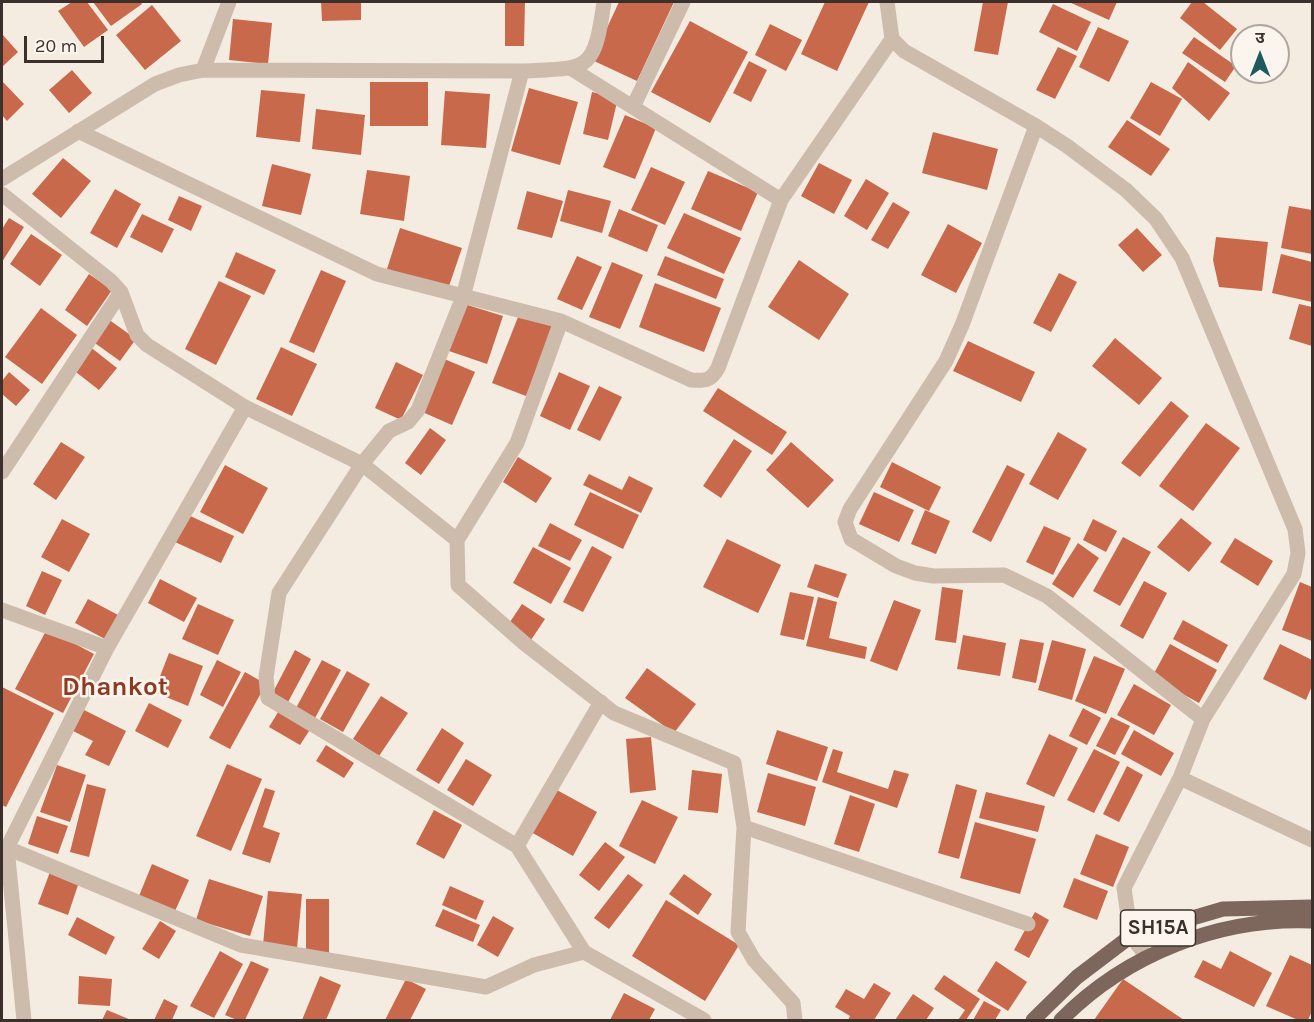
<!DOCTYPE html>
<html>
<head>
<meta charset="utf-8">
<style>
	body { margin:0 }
	#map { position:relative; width:1314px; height:1022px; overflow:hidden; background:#f4ebe1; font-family:Karla,"Noto Sans Devanagari",sans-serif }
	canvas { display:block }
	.frame { position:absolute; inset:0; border:3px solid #3b302b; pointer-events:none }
	.north { position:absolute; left:1230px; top:24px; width:60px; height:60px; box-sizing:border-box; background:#fbf5ee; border:2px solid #aea6a0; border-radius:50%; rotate:0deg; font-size:16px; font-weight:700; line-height:24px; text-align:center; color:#3b302b }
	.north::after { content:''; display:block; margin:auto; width:21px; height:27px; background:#1f5a5e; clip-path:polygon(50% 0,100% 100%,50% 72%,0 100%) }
	.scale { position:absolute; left:24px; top:36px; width:80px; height:27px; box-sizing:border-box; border:3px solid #3b302b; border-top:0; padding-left:8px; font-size:18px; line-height:21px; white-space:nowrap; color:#3b302b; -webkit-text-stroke:4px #fbf5ee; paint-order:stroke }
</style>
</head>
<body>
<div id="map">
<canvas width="1314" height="1022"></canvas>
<div class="frame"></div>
<div class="north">उ</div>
<div class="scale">20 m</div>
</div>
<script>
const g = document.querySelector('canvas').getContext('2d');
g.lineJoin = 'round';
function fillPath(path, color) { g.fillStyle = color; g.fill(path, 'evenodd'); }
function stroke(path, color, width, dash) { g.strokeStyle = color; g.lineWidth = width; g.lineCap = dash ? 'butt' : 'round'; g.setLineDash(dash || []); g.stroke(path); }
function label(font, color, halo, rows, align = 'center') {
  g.font = font + ' Karla,sans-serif'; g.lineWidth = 5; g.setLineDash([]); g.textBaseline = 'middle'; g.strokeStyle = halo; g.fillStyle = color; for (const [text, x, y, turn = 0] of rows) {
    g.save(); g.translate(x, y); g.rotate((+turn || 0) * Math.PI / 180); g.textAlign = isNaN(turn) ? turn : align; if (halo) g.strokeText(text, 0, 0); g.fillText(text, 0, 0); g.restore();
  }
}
fillPath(new Path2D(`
	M72 2H87L108 30 84 47 58 11Z
	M93 2H141L142 4 111 26Z
	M321 2H361V20L322 21Z
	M505 2H525L524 46H505Z
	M619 2H674L637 81 592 60Z
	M825 2H869L837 71 801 54Z
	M983 2H1008L998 55 974 51Z
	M1069 2H1117L1109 20Z
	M1192 2H1203L1237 29 1220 50 1180 18Z
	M1053 4 1091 22 1077 51 1039 32Z
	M152 5 181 41 145 70 116 35Z
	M233 19 272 23 268 64 229 60Z
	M690 21 748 52 710 123 651 92Z
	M770 24 802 40 786 71 755 55Z
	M1098 27 1129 41 1109 82 1079 67Z
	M2 34 18 52 2 67Z
	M1194 37 1236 66 1225 82 1182 53Z
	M1058 47 1077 56 1055 99 1036 90Z
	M749 61 767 70 751 102 733 93Z
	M1188 62 1230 93 1209 121 1172 88Z
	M72 70 92 93 69 113 49 90Z
	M2 81 24 104 7 121 2 115Z
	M370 82H428V126H370Z
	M1151 82 1182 99 1160 136 1130 118Z
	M529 88 578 102 560 165 511 151Z
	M261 90 305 94 300 142 256 137Z
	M445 91 490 94 486 148 441 145Z
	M592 92 618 98 608 140 583 134Z
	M316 109 365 115 361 155 312 149Z
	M625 115 656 128 635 179 603 167Z
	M1127 120 1170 149 1151 176 1108 147Z
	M933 132 998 149 987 190 922 173Z
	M63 158 91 181 61 218 32 194Z
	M819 163 852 180 834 214 801 196Z
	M272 164 311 174 301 215 262 206Z
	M651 167 685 182 665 225 631 210Z
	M367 170 410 176 404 221 360 214Z
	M708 171 758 192 741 231 691 209Z
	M866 179 889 193 867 230 844 216Z
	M115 189 141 204 117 248 90 233Z
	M568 190 611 201 602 233 560 221Z
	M527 191 563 201 552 238 517 229Z
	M179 196 202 206 191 231 168 220Z
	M893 202 910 212 888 249 871 240Z
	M1289 206 1312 210V254L1281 248Z
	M619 209 658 225 647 252 608 236Z
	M684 213 741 238 724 274 667 248Z
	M142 214 174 229 162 253 130 237Z
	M9 218 24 227 2 262V229Z
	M948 224 982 243 956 293 921 275Z
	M400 228 462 248 448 289 387 269Z
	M1137 228 1162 255 1143 272 1118 245Z
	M31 234 62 255 40 286 10 264Z
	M1216 237 1268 242 1262 291 1219 287 1213 260Z
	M236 252 276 270 264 295 225 277Z
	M1281 254 1312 262V302L1272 293Z
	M577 256 602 267 582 310 557 299Z
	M665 256 724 279 716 299 657 275Z
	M799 260 849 294 819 340 768 307Z
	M612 262 643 275 620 329 589 317Z
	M321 270 346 281 314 353 289 342Z
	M1059 273 1077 282 1051 332 1033 323Z
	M89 274 112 290 87 326 65 310Z
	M219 281 251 296 216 365 185 349Z
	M655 283 721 308 704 352 639 327Z
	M461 303 503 316 487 364 446 350Z
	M1299 304 1312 307V346L1289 339Z
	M41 308 77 335 42 384 5 357Z
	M520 312 554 326 526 396 492 383Z
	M108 319 136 339 120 361 92 341Z
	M1115 338 1162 378 1139 405 1092 366Z
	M968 341 1035 372 1021 402 953 371Z
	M89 346 117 368 99 390 72 369Z
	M281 347 317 364 292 416 256 399Z
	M442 358 475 372 452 425 420 411Z
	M396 362 423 375 401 420 375 408Z
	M9 372 30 390 16 406 2 394V381Z
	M559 372 590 386 570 430 540 416Z
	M599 386 622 397 600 441 577 430Z
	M718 388 787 432 772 455 703 411Z
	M1171 401 1189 416 1140 477 1121 463Z
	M1206 423 1240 448 1193 511 1159 486Z
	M430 428 446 440 421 475 405 463Z
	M1058 432 1087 449 1058 500 1029 484Z
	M734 439 752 451 721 498 703 486Z
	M61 442 85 457 56 500 33 484Z
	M791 442 834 480 808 508 766 470Z
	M518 457 552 478 536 503 503 482Z
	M892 462 941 487 929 511 880 487Z
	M225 465 268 488 243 534 200 512Z
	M1007 465 1025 474 991 542 972 532Z
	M589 474 622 490 629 476 653 488 641 513 583 485Z
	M590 492 639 515 623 549 574 525Z
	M874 492 914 510 899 542 859 524Z
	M925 510 950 521 936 554 911 544Z
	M188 515 234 536 221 563 175 542Z
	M1181 518 1212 543 1189 572 1157 547Z
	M62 519 90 534 69 572 41 557Z
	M1093 519 1117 531 1106 552 1083 540Z
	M550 523 582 540 570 561 538 546Z
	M1044 526 1071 538 1053 575 1026 562Z
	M1123 537 1151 552 1120 606 1093 591Z
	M1235 538 1273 561 1258 586 1220 562Z
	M727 539 781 565 758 613 703 587Z
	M1078 543 1099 558 1073 598 1052 584Z
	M592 546 612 557 583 612 563 602Z
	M533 547 571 568 551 604 513 583Z
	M815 564 847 574 838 598 807 587Z
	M42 571 62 580 45 615 26 606Z
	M160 579 197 598 184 622 148 603Z
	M1144 581 1167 593 1143 639 1120 626Z
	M1300 582 1312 587V641L1282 630Z
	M942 587 963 590 956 643 935 640Z
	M790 592 814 597 804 640 780 635Z
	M818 597 837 602 829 638 867 647 865 659 806 646Z
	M88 599 118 615 105 639 75 623Z
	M894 600 921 610 897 671 870 661Z
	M198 604 234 620 218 655 182 639Z
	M522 604 545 619 531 640 508 625Z
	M1183 620 1228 645 1218 663 1173 639Z
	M47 629 94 654 63 713 15 689Z
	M963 635 1006 643 1000 676 957 669Z
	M1020 639 1044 643 1036 683 1012 678Z
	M1052 640 1086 649 1072 700 1038 690Z
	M1170 644 1217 670 1199 703 1152 677Z
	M1280 644 1312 660V686L1306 700 1263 679Z
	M295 650 311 659 287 704 271 696Z
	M169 653 203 666 188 706 154 692Z
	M1094 656 1125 669 1106 714 1075 701Z
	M217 660 241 672 223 707 200 695Z
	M322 660 341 670 315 718 296 708Z
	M647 668 696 704 674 733 625 698Z
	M347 671 370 684 343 732 320 719Z
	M245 672 266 684 230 749 209 738Z
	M1134 684 1171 705 1154 735 1117 715Z
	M2 687 54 713 6 807 2 805Z
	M381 696 408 713 379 756 353 739Z
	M149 703 182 720 168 748 135 731Z
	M1083 708 1101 718 1087 745 1069 736Z
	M280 709 311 728 300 745 269 727Z
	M84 710 126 731 109 766 85 755 93 741 73 731Z
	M1111 717 1130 726 1115 755 1096 746Z
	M442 728 464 743 439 784 416 770Z
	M777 730 828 747 817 781 766 764Z
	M1134 730 1174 753 1161 776 1121 754Z
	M1049 734 1078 748 1054 797 1026 784Z
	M651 737 656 790 630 793 626 739Z
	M326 745 354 763 344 778 316 761Z
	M833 749 843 752 837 772 888 789 894 770 909 774 897 808 822 782Z
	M1094 749 1120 762 1094 813 1067 800Z
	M466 759 492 775 473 806 447 790Z
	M227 764 262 779 231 851 196 836Z
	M57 765 86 775 70 822 40 812Z
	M1127 766 1143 775 1119 822 1103 814Z
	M692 770 722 774 718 813 688 810Z
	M768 773 816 787 805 826 757 812Z
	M87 784 106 789 89 857 70 852Z
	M956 784 977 790 959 859 938 853Z
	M265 788 275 791 263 827 280 833 270 863 242 854Z
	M555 789 597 812 573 856 531 832Z
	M986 792 1045 806 1038 832 979 818Z
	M850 795 875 804 859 852 834 844Z
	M642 800 678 817 655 864 619 846Z
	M434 810 462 825 444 859 416 844Z
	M37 816 68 826 58 854 28 844Z
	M975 822 1036 839 1020 894 960 878Z
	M1096 834 1129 847 1113 887 1080 874Z
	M605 842 625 857 599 891 579 875Z
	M152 864 189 880 175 911 139 896Z
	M50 872 79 882 68 915 38 904Z
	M628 874 643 885 609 929 594 918Z
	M684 874 712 894 698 915 669 894Z
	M1074 878 1108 891 1097 920 1063 907Z
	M209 879 263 896 250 936 196 920Z
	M450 886 484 901 476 920 442 905Z
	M268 891 302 894 297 948 263 945Z
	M306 899H329V955H306Z
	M666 900 739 945 705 1001 632 956Z
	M443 909 480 925 473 942 435 926Z
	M1035 912 1049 920 1029 958 1014 950Z
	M493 916 514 928 498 957 477 945Z
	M77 917 115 937 106 955 68 935Z
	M160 921 176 931 159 959 142 949Z
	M220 951 243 964 214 1018 190 1006Z
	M1230 951 1272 973 1254 1007 1194 977 1203 960 1221 969Z
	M1290 955 1312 965V1011L1308 1020H1298L1266 1006Z
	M251 961 269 969 245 1020H237L225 1015Z
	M996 961 1027 982 1008 1011 977 991Z
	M944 975 980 999 966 1020H958L965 1010 934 989Z
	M79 976 112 979 110 1006 78 1004Z
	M320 976 341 985 326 1020H302Z
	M406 979 426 989 410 1020H385Z
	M1123 979 1184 1020H1094Z
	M874 983 891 993 874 1020H848L850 1016 835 1007 846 989 864 999Z
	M624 993 655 1009 649 1020H610Z
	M913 994 934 1008 926 1020H895Z
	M164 999 178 1006 172 1020H154Z
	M984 1001 1001 1010 995 1020H973Z
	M107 1010 131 1020H102Z`), '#c8694b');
stroke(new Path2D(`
	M887 2 892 39 904 51 1036 126 1067 146 1126 190 1156 219 1182 258 1295 529 1298 553 1294 574 1203 719 1180 778 1124 888 1131 936 1147 957
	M572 69 781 200
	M203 70 229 2
	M522 71 463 297 418 410 408 422 389 431 362 464 279 593 266 677 268 698 517 846 584 952 704 1020
	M633 107 683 2
	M1036 126 962 325 946 361 850 509 845 522 851 539 896 566 915 573 933 576 1004 575 1047 596 1203 719
	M78 131 377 274 561 321 691 380C705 381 711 381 718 368L781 200 892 39
	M2 179 155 84 179 75 203 70 522 71C589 68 594 73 604 2
	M2 194 111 281 121 292 137 335 147 345 245 407 362 464 457 540 458 585 524 643 614 713 734 763 744 827 1028 924
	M2 472 121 292
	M457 540 517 443 561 321
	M2 610 107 648
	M1180 778 1312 840
	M744 827 738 932 754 960 793 1003 795 1020
	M517 846 601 702
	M7 848 241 945 486 987 534 965 584 952
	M24 1020 7 848 107 648 245 407`), '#cdbbac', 15);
stroke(new Path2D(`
	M1033 1020 1077 977 1131 936 1223 909 1312 907
	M1061 1020C1126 954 1220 917 1312 921`), '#7d675c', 15);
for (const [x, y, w] of [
	[1158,928,75]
]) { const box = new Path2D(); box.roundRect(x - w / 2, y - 18, w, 36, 4.5); g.fillStyle = '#fbf5ee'; g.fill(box); stroke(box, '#3b302b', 1.5); }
label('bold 21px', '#3b302b', null, [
	["SH15A",1158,928]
]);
label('bold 26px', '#8c3b22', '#fbf5ee', [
	["Dhankot",115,688]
]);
</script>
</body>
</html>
